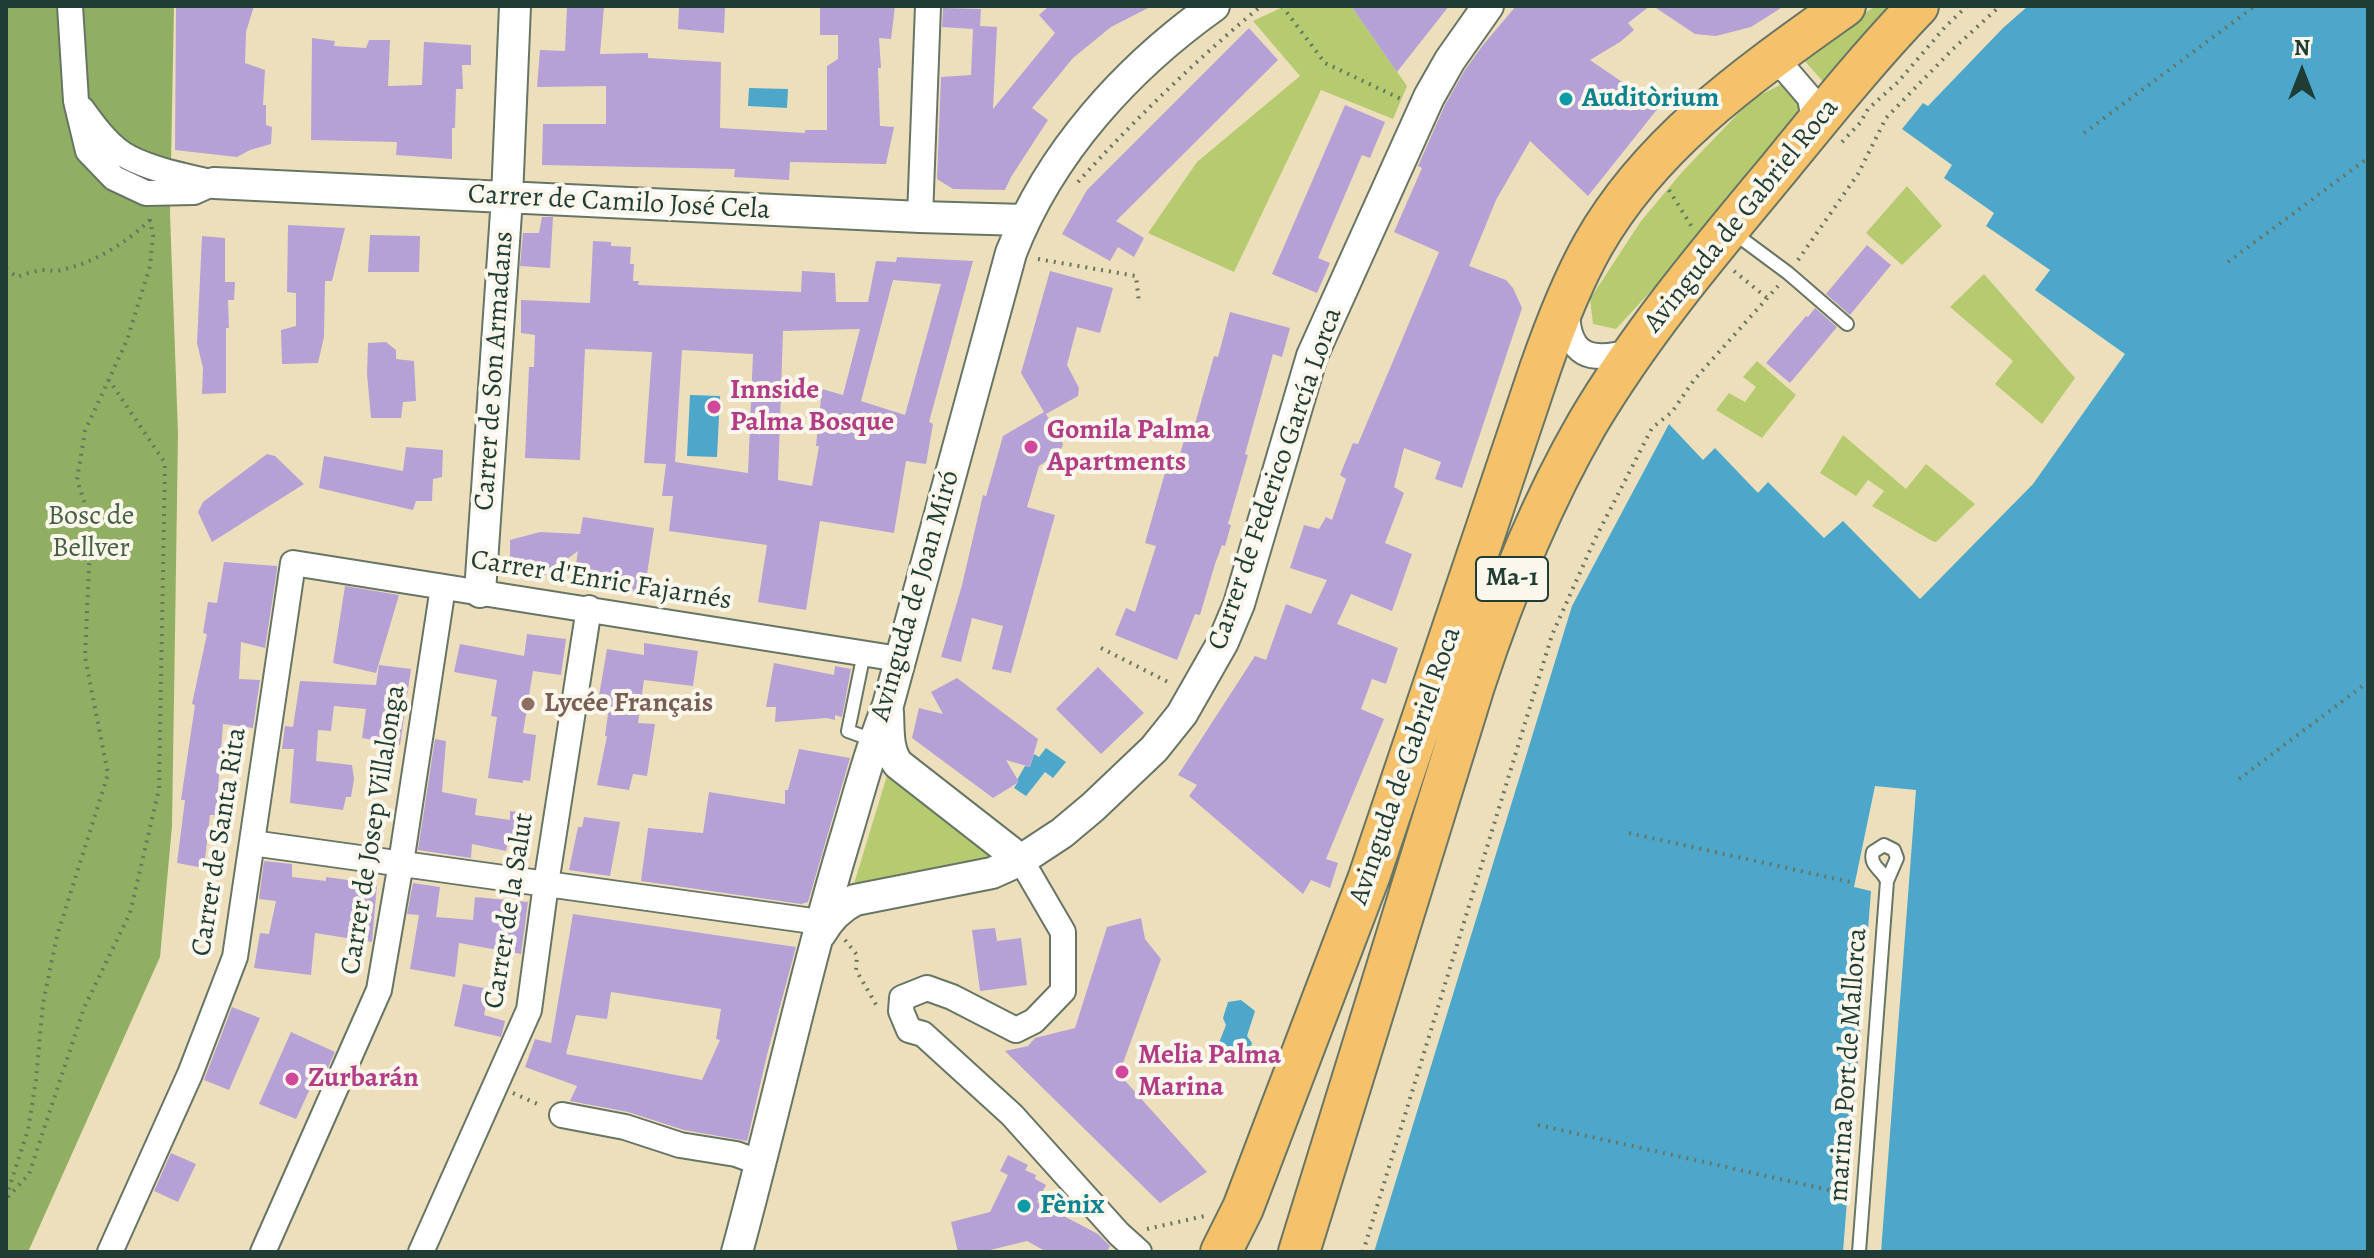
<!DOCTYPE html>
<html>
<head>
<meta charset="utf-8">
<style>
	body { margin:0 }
	#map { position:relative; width:2374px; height:1258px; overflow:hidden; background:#eddfbc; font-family:Alegreya,serif }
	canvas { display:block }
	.frame { position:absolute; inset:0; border:8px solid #1f3d34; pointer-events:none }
	.north { position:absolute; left:2262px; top:32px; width:80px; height:80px; -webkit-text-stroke:6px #fbf7ec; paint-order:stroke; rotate:0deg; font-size:22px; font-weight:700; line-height:32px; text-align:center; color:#1f3d34 }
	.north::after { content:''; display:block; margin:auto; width:28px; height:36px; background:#1f3d34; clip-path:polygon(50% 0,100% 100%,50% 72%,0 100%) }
</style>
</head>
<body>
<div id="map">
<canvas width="2374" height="1258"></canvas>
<div class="frame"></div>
<div class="north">N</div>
</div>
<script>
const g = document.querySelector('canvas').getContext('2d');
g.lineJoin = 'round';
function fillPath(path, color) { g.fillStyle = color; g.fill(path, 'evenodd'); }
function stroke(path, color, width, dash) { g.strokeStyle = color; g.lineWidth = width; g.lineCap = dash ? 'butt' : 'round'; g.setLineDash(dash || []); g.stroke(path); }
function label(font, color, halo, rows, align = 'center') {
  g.font = font + ' Alegreya,serif'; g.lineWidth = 8; g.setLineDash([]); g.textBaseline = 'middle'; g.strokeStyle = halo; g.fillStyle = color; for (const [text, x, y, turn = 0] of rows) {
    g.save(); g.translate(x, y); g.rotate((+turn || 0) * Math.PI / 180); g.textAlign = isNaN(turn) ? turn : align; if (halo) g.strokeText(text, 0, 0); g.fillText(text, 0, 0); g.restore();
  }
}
fillPath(new Path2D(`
	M1285 6H1351L1407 86 1393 119 1321 90 1234 272 1148 233 1197 162 1300 76 1253 21Z
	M1875 6H1901L1825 84 1803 59Z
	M1790 80 1808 110 1720 216 1616 329 1593 324 1590 299 1641 221 1683 171 1752 99Z
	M1907 186 1942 226 1902 265 1866 233Z
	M1984 274 2075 378 2042 424 1995 384 2013 361 1950 307Z
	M1757 361 1796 395 1762 438 1716 410 1729 393 1745 402 1756 387 1743 377Z
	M1843 435 1906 489 1926 464 1975 504 1936 542 1932 541 1872 506 1884 491 1868 480 1856 496 1820 473Z
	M893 756 1021 860 853 887Z`), '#b6cb6f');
fillPath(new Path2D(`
	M6 6H174L170 214 178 433 175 633 172 826 160 957 28 1252H6Z`), '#90af62');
fillPath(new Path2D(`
	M2028 6H2368V1252H1881L1916 790 1875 786 1854 887 1871 891 1843 1252H1374L1572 606 1669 424 1703 460 1715 448 1758 493 1768 482 1824 538 1843 521 1920 599 2033 484 2125 354 2035 290 2050 270 1986 226 1994 213 1944 178 1952 165 1902 129 1923 103 1928 106 2003 28Z
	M749 88 788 89 787 108 748 106Z
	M690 395 720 396 717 457 687 456Z
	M1046 748 1066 762 1053 778 1045 772 1026 796 1014 788 1018 782 1017 780 1025 766 1030 767 1034 754 1039 757Z
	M1241 1000 1255 1011 1247 1036 1252 1043 1246 1061 1227 1060 1217 1048 1226 1025 1223 1018 1228 1002Z`), '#4ca7ca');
fillPath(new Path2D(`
	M176 6H254L246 32 245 63 265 70 263 105H266V125L272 127 271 144 250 150 237 157 175 150Z
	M567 6H604L600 54 648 53V58L721 62 720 128 805 133V130H827V66L838 59V35H820V6H895L891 39 879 38 881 68H878L880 126 894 127 886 164 790 162 789 180 734 177 735 169 542 165 543 124H606V86L537 87 540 50 565 51Z
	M679 6H725L724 33 678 29Z
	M1049 6H1152L1111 27 1073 58 1032 108 1048 120 1011 177 1005 190 953 189 937 179 941 77 971 75 973 29 942 27 943 8 981 9 980 26 997 27 993 109 1055 33 1039 15Z
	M1351 6H1449L1397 72Z
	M1516 6H1650L1628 23 1634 30 1620 42 1590 60 1659 107 1588 196 1530 141 1496 200 1469 266 1506 280 1513 288 1522 308 1462 488 1435 479 1441 462 1404 448 1394 487 1404 493 1385 543 1412 554 1392 611 1351 594 1337 624 1398 648 1386 684 1372 679 1361 709 1384 719 1326 859 1338 863 1330 888 1311 880 1303 894 1189 796 1197 785 1178 775 1255 656 1266 660 1286 604 1311 614 1327 580 1290 568 1304 525 1319 529 1326 517 1332 520 1346 479 1340 475 1353 443 1358 444 1439 252 1394 232 1422 168 1418 166 1445 105 1465 70 1483 45Z
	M1653 6H1784L1751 27 1716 36 1695 34Z
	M1249 28 1278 60 1116 221 1144 238 1134 257 1118 247 1110 261 1062 234 1087 190Z
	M312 38 335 41 334 46 366 48 369 40H390L388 86 422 85 424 42 471 45V65H462L463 89H456L455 128H452V159L396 155 397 142 311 140Z
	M1345 105 1385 122 1370 158 1362 155 1318 258 1330 263 1317 293 1272 274Z
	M542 217H553L550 268 520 266 523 233H539Z
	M288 225 345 228 332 281H325L324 337 318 363 282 364 281 330 296 326V293L287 292Z
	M370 235 420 236 419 272H368Z
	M202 236 225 238V282H235L234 300H228L229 328H226V393L202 394 203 368 197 343Z
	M593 241 611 242V246L631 247 630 264H634L633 281H639L638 285 801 292 802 271 835 273 836 302H868L876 261 896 262 897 257 973 261 929 422 933 424 926 464 906 461 894 533 820 521 806 610 758 602 767 545 669 531 673 496H662L666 464 644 463 652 352 585 349 580 460 525 458 529 367H534L535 335 521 333V300L590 303ZM893 280 941 284 905 415 861 401ZM860 329 843 395 822 389 816 446H819L812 486 778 480 783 331ZM682 350 753 354 748 473 675 462Z
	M1867 245 1891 265 1850 315 1826 294Z
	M1050 271 1113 288 1100 333 1077 327 1067 365 1079 388 1078 396 1046 414 1063 444 1060 452 1039 466 1027 507 1055 515 1011 673 992 669 1003 626 972 618 961 662 941 657 962 585 983 495 986 496 1003 436 1044 412 1021 373Z
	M1815 308 1837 327 1790 383 1766 363 1806 316 1808 317Z
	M1230 312 1290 328 1282 357 1273 354 1245 454 1248 455 1228 524 1231 525 1225 546 1222 545 1215 564 1200 615 1195 614 1177 660 1115 635 1126 608 1135 612 1156 546 1145 543 1166 469 1175 472 1185 437 1191 438 1214 356 1218 357Z
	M386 342 396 350V359L414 361 416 401 403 402 401 418H371L367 374 368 343Z
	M406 447 443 450 442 477 433 479 432 501H416L413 510 319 488 324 456 403 471Z
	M267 454 275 456 304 484 212 542 198 512 203 502Z
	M583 517 654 528 644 594 573 583 578 551 537 581 510 566V540L540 532 580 534Z
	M224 562 277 566V570L265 648 241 642 239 679 260 680 253 728 223 724 216 815H210L204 868 177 863 185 800H181L195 705 192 704 207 634 203 633 208 602 217 603Z
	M345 586 399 595 376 673 333 663Z
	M527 634 566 639 561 675 533 671 523 733 536 735 530 781 523 780V783L488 778 497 717 491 716 497 680 454 672 460 644 524 656Z
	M644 643 698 651 693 686 644 680 638 723 655 724 647 776 633 774 629 790 597 785 607 736H605L610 699 599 696 607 649 644 655Z
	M774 663 834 675 835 666 851 669 842 717 835 715V720L827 718 775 722 776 707H766Z
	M379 665 411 669 400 745 362 738 366 709 334 706 331 731 318 730 316 761 352 765 354 779 351 797H346L343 810 290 803 294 749H282L285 726 293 727 300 681 376 685Z
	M1098 667 1144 713 1101 754 1056 709Z
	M957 678 1038 739 1030 767 1006 760 1019 782 993 798 912 738 919 708 943 714 931 692Z
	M435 739 446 741 442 792 477 799 475 815 510 820V811L535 814 531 845 508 842 506 851 472 844 471 858 418 850Z
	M799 749 850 758 808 902 801 904 641 881 648 828 703 833 709 792 785 804V790H788Z
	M584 817 620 822 610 876 569 870 578 827H582Z
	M264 861 292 864V877L326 881V877L377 884 372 942 315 933 311 975 254 968 260 933 269 934 276 901 259 899Z
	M413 883 440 887 436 917 473 920 475 897 528 902 521 954 459 943 455 977 410 969 419 915 407 914Z
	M573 914 796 947 768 1051 747 1141 684 1130 628 1112 570 1101 577 1086 525 1067 535 1039 551 1043ZM611 992 721 1009 716 1039 720 1040 702 1080 566 1054 576 1015 607 1019Z
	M1141 918 1145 939 1161 959 1119 1074 1207 1172 1160 1203 1005 1051 1028 1046 1035 1038 1075 1028 1107 927Z
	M995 928 997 941 1021 938 1027 985 980 991 972 930Z
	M463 984 489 989 484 1015 505 1021 501 1037 454 1026Z
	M232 1007 260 1018 229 1090 204 1080Z
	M291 1032 335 1052 323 1079 316 1076 296 1119 259 1104Z
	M171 1153 196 1164 178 1202 154 1191Z
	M1008 1155 1028 1165 1025 1170 1036 1175 1035 1179 1046 1185 1037 1202 1098 1234 1110 1246 1107 1252H1047L1027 1241 982 1252H958L951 1222 990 1212 1008 1175 1000 1171Z`), '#b5a1d6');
const service = new Path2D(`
	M1734 233 1788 273 1847 324
	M864 653 848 731 873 740
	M1884 845 1894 850 1897 858 1887 881C1882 869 1869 866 1873 852Z
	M1859 1252 1887 881`);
const minor = new Path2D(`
	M70 6 76 101 88 151 114 178 146 193 194 192 214 183
	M1763 64 1777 66 1786 70 1810 98 1815 125
	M82 109C95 127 110 148 130 158 156 171 186 176 214 183
	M920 217 928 6
	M1567 308C1567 357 1590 363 1633 351
	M252 843 820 922
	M1021 860 1063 932V991L1034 1021 1016 1030 952 997 927 988 902 998 901 1011 909 1030 923 1034 1012 1115 1119 1234 1139 1252
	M562 1115 625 1127 680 1145 736 1154 761 1163
	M110 1252 190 1074 235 957 293 563 899 659
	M263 1252 379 990 401 863 443 587
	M421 1252 529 1010 546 884 589 608`);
const tertiary = new Path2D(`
	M214 183 920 217 1024 220
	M480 592 507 198 515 6
	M888 712C889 730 887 749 898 764L1021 860
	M821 933C829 919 841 907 855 900L992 873 1021 860 1062 833 1093 807 1154 749 1182 714 1223 642 1239 604 1312 356 1429 97 1450 60 1488 6
	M737 1252C775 1113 805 971 847 833 860 790 871 746 888 705L1011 253C1050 152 1127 68 1214 6`);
const trunk = new Path2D(`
	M1221 1252 1243 1208 1369 877 1540 369C1555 326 1571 284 1593 245 1652 141 1751 73 1845 6
	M1299 1252 1474 686C1504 595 1539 507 1587 424 1642 331 1711 250 1780 167 1825 112 1869 57 1918 6`);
stroke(service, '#677664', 16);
stroke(minor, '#677664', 28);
stroke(tertiary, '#677664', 34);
stroke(trunk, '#677664', 44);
stroke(new Path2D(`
	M1282 6 1325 63 1401 99
	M2084 133 2255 6
	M1842 142 1860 123 1868 109 1898 82 1945 27 1967 6
	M1078 182C1135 119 1196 60 1261 6
	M1669 190 1692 227
	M1038 259 1136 276 1139 303
	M1798 260 1858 174 1886 118 1953 49 2000 6
	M2228 262 2368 158
	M6 269 17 277C25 274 34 271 42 270 49 270 55 272 61 270 94 263 126 243 150 220
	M1734 271 1767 298
	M1101 648 1170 683
	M2239 779 2368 682
	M1629 833 1855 883
	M845 940 857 955 856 970 878 1008
	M513 1093 542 1106
	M1538 1125 1847 1194
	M6 1197 28 1130 36 1080 43 1003 57 936 108 774 85 657 91 522 77 480 85 431 127 340 150 266 153 236 149 215
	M8 1197 29 1174 84 1008 130 913 159 789 165 463 109 380
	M1147 1229 1205 1216
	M1363 1252 1552 635 1595 539 1652 428 1672 412 1694 380 1778 286`), '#677664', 4, [2, 6]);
stroke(service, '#fff', 12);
stroke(minor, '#fff', 24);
stroke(tertiary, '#fff', 30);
stroke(trunk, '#f5c16b', 40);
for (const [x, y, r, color] of [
	[1566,99,8,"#0f9aa8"],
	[714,407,8,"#d1479c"],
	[1031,447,8,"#d1479c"],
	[528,704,8,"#8d6e63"],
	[1122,1072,8,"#d1479c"],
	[292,1079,8,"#d1479c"],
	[1024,1206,8,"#0f9aa8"]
]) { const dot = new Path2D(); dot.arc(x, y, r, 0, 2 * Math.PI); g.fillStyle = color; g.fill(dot); stroke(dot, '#fbf7ec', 3); }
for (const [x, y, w] of [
	[1512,579,72]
]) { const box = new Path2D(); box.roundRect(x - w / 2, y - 22, w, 44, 6); g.fillStyle = '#fbf7ec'; g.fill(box); stroke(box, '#1f3d34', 2); }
label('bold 26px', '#1f3d34', null, [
	["Ma-1",1512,579]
]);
label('bold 28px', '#0d838f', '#fbf7ec', [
	["Auditòrium",1582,99],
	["Fènix",1040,1206]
], 'left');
label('28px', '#1f3d34', '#fbf7ec', [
	["Carrer de Camilo José Cela",619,203,3],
	["Avinguda de Gabriel Roca",1742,216,-51],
	["Carrer de Son Armadans",495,371,-86],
	["Carrer de Federico García Lorca",1276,479,-71],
	["Carrer d'Enric Fajarnés",601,581,9],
	["Avinguda de Joan Miró",916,596,-74],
	["Avinguda de Gabriel Roca",1406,766,-71],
	["Carrer de Josep Villalonga",374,830,-81],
	["Carrer de Santa Rita",220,842,-81],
	["Carrer de la Salut",510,911,-81],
	["marina Port de Mallorca",1849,1065,-86]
]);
label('bold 28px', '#b23c85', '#fbf7ec', [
	["Innside",730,391],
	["Palma Bosque",730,423],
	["Gomila Palma",1047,431],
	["Apartments",1047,463],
	["Melia Palma",1138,1056],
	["Marina",1138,1088],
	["Zurbarán",308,1079]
], 'left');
label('28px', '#456043', '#fbf7ec', [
	["Bosc de",91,517],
	["Bellver",91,549]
]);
label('bold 28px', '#785e54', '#fbf7ec', [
	["Lycée Français",544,704]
], 'left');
</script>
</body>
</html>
